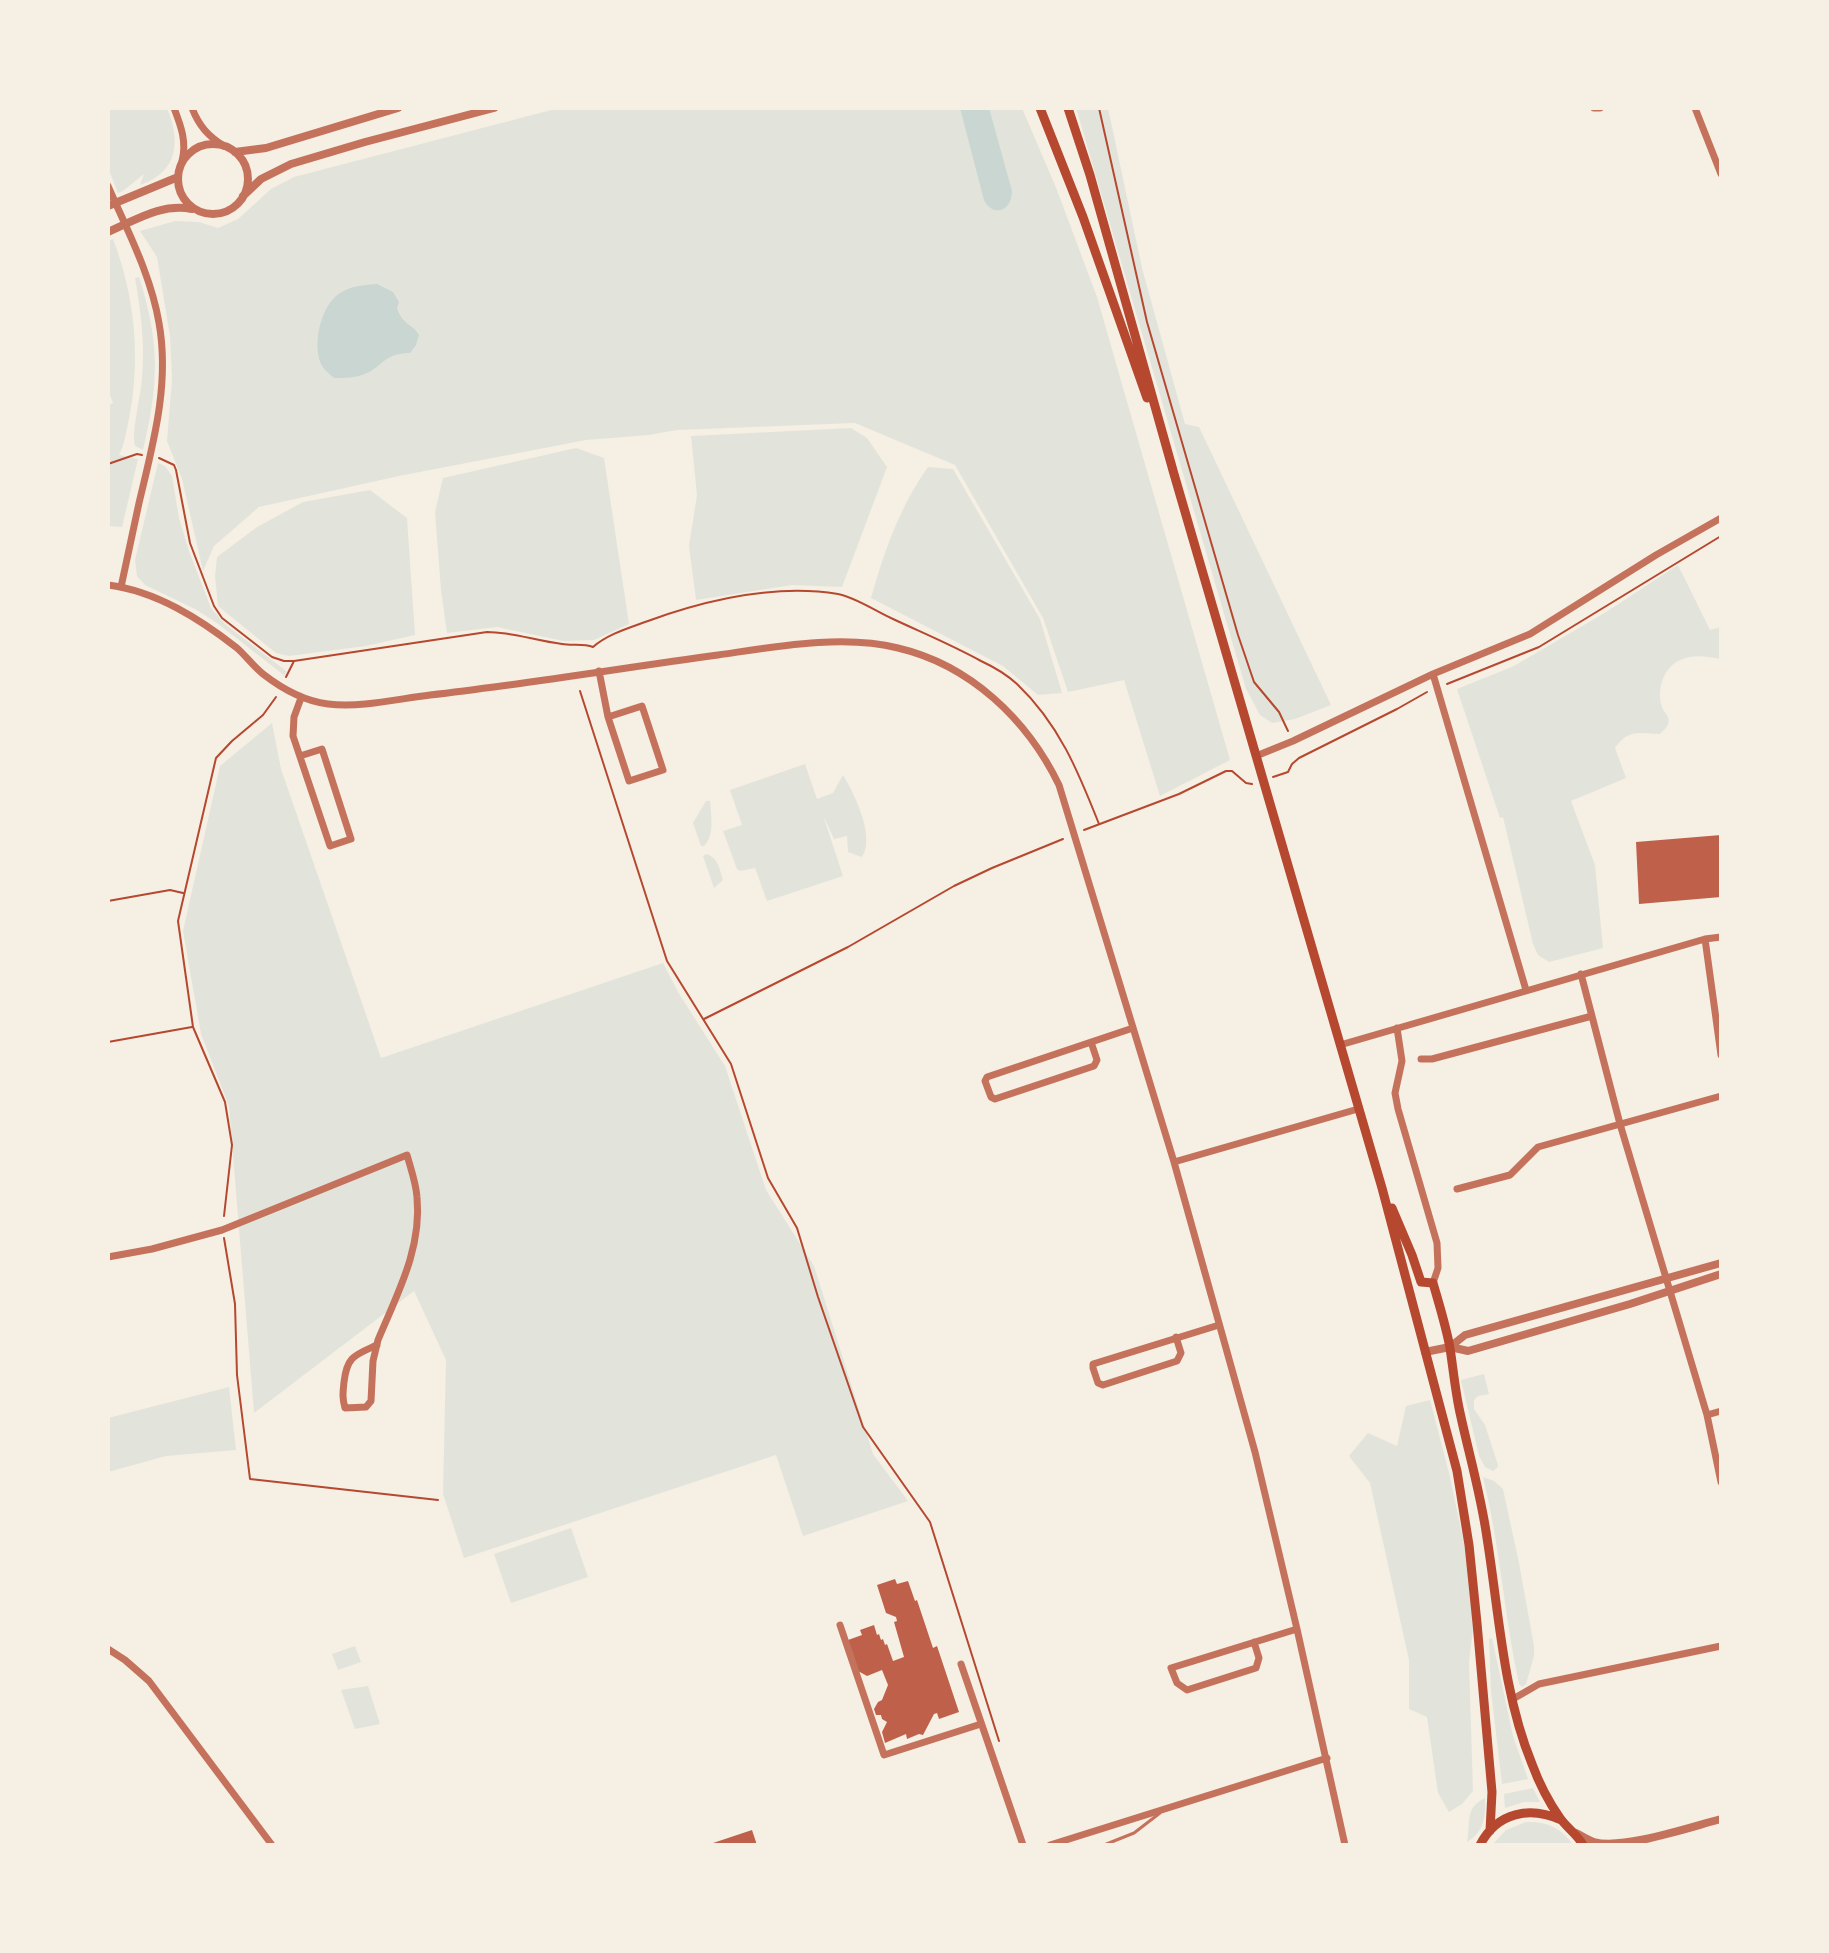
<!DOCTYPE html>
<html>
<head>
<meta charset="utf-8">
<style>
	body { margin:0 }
	#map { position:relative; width:1829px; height:1953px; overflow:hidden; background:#f6efe4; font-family:"Fira Sans Condensed",sans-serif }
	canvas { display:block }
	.frame { position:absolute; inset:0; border:110px solid #f6efe4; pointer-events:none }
</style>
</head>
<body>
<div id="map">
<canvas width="1829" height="1953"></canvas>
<div class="frame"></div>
</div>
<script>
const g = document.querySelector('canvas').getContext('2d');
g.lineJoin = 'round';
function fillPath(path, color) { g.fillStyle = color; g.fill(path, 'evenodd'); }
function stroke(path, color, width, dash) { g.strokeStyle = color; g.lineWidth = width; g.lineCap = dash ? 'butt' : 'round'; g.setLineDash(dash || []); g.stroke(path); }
fillPath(new Path2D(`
	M108 108H167C181 142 178 172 140 185L144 174 123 191 118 193 108 168Z
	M559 108H1022L1057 190 1097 297 1230 760 1160 796 1124 680 1068 692 1043 618 955 465 855 423 677 430 649 435 586 440 399 476 259 507 214 546 203 571 182 479 167 441 172 379 170 336 157 257 140 231 175 221 199 222 218 228 238 219 271 189 294 177Z
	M1076 108H1108L1142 268 1185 424 1199 427 1331 705 1295 719 1272 723 1260 715 1246 689Z
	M113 239C135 296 141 359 129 419 126 431 125 444 119 455L138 459 122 527 108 526V405L113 403 108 390V241Z
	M139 277C160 342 159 384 143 450L135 446C131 431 141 396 142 378 145 344 141 312 135 278Z
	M851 428 867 438 887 467 842 587 792 585 696 600 689 546 697 495 691 436Z
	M576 448 604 458 629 624 594 640 564 641 497 627 447 633 441 590 435 512 443 478Z
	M158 463 165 466 172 476 179 518 189 551 211 608 225 624 286 671 285 676 217 623 195 609 145 585 137 576 135 560Z
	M928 467 953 469 1040 619 1062 693 1038 695 1003 666 871 598C884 552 900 506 928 467Z
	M370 490 407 518 415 635 366 646 289 656 276 653 218 606 215 576 217 557 257 527 303 502Z
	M1678 565 1710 630 1721 627V659C1708 657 1696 654 1683 659 1664 665 1656 689 1662 707 1664 713 1671 717 1668 724 1667 728 1663 731 1660 734 1639 733 1628 729 1615 748L1626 778 1571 801 1595 865 1603 948 1549 962 1538 955 1533 944 1503 817 1500 818 1457 689 1514 666 1606 612Z
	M272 723 281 769 381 1058 663 963 678 992 725 1066 766 1190 814 1266 873 1454 908 1501 803 1536 776 1455 464 1558 443 1494 446 1360 414 1291 254 1413 229 1106 201 1034 183 931 220 766Z
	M805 764 817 799 833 793 843 775C853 791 869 825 866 844 866 849 864 853 862 857L848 852 847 836 834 839 823 815 843 876 767 901 755 868 740 871 737 869 723 831 742 825 730 790Z
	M706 801H710C711 815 715 835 704 846H701L693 823Z
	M706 854C718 857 720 870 723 880L714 888 703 856Z
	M1484 1374 1489 1394 1478 1396 1474 1400V1409L1485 1425 1498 1465 1497 1468 1493 1471 1485 1467 1479 1456 1461 1380Z
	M229 1387 236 1450 166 1456 108 1472V1418Z
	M1430 1400 1449 1473 1465 1548 1474 1620 1469 1662 1473 1791 1462 1804 1449 1812 1438 1793 1427 1717 1409 1709V1660L1370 1483 1349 1456 1368 1433 1397 1446 1406 1406Z
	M1483 1477 1494 1481 1503 1489 1519 1563 1534 1646V1656L1526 1684 1522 1687 1519 1684C1504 1616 1500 1545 1483 1477Z
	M571 1528 588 1577 511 1603 494 1554Z
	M1492 1638 1513 1736 1528 1779 1502 1784 1491 1691 1489 1639Z
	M355 1646 361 1662 338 1670 332 1654Z
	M368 1686 380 1724 355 1729 341 1690Z
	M1533 1788 1540 1802H1524L1505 1808 1504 1794Z
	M1485 1798C1486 1816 1484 1832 1467 1842 1471 1823 1464 1808 1485 1798Z
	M1526 1822C1546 1821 1562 1828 1573 1845H1492L1506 1830Z`), '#e2e4dc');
fillPath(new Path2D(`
	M960 108H989L1012 191C1012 211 993 218 984 200Z
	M377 284 393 292 399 302 397 308C403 326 411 322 419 335L416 345 410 353C382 353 382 369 362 375 353 378 343 378 334 378 330 374 324 370 321 364 312 344 321 305 340 293 351 286 364 285 377 284Z`), '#c9d6d2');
fillPath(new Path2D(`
	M1721 835V897L1639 904 1636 842Z
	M895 1579 897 1584 908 1581 915 1601 917 1600 933 1648 937 1646 959 1712 939 1719 937 1713 934 1714 923 1735 919 1734 907 1739 906 1734 885 1743 882 1732 887 1722 882 1719 881 1715H876L874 1709 878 1702 882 1700 888 1685 882 1670 867 1676 858 1671 848 1640 862 1635 860 1630 874 1625 877 1635 879 1634 881 1640 883 1639 885 1645 887 1644 893 1661 904 1657 894 1622 897 1621 896 1617 886 1613 877 1585Z
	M752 1830 757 1845H710V1844Z`), '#bf614a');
stroke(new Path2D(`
	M1099 108 1147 322 1238 635 1254 682 1279 712 1288 731
	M159 458 174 465 176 470 190 543 214 606 222 618 272 657 284 661H294L487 632C513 632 536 641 562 644 572 646 583 643 593 647 608 634 629 628 648 621 706 600 776 584 838 594 855 597 877 612 893 619 923 633 952 645 981 661 994 667 1006 674 1017 684 1059 724 1078 771 1099 824
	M108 464 137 454 142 455
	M286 677 294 661
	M1447 684 1539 647 1721 536
	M580 691 667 961 731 1064 768 1178 797 1228 818 1297 863 1427 930 1522 999 1741
	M1273 777 1288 772 1292 764 1299 758 1397 709 1427 692
	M1084 830 1179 794 1226 771H1232L1246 783 1252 784
	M108 901 170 890 183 893
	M704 1019 848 947 954 886 992 868 1063 839
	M108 1042 192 1027
	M224 1216 232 1145 225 1102 193 1027 178 921 216 758 232 741 263 715 276 697
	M224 1238 235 1304 237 1375 250 1479 438 1500`), '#b5482f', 2);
stroke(new Path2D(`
	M1104 1845 1134 1833 1160 1813`), '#c5725c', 3);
stroke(new Path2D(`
	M174 108C181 126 187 142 182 161
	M192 108C199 126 208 136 224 146
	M1594 108H1600
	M1695 108 1721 174
	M108 186C127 230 151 275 159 323 170 384 153 444 139 503 133 531 127 559 121 587
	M108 585C156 591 200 619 237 648 246 656 253 666 263 674 281 688 304 701 328 704 361 708 397 699 430 695 526 684 622 668 718 655 774 647 842 634 898 648 970 665 1027 719 1059 785L1174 1162 1255 1452 1297 1629 1345 1845
	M599 671 608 717 629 781 663 770 642 706 608 717
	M1433 674 1526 990
	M300 756 322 749 351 839 330 846 293 736 294 717 301 698
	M1256 756 1293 741 1433 674 1530 634 1656 555 1721 518
	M1705 939 1721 1055
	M1581 974 1620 1124 1707 1415 1721 1482
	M1397 1028 1402 1061 1395 1093 1398 1109 1437 1243 1438 1268 1433 1283
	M1091 1042 1097 1060 1094 1066 995 1099 991 1097 985 1081 987 1077 1133 1028
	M1340 1045 1705 939 1721 937
	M1421 1059H1432L1592 1016
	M1174 1162 1358 1109
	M1457 1189 1510 1175 1538 1147 1721 1096
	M108 1257 152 1249 222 1230 407 1155C411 1169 416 1183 417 1197 422 1249 397 1294 378 1340L373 1361 371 1401 366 1407 345 1408C342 1398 343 1392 344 1382 347 1356 355 1355 377 1345
	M1176 1337 1181 1353 1177 1361 1103 1385 1098 1383 1093 1368V1364L1219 1325
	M1707 1415 1721 1411
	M840 1625 884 1755 981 1724
	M1254 1642 1259 1658 1256 1668 1187 1690 1177 1683 1171 1668 1297 1629
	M108 1649 125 1660 149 1681 272 1845
	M961 1664 1023 1845
	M1513 1699 1539 1684 1721 1646
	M1050 1845 1327 1758`), '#c5725c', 7);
stroke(new Path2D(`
	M178 179a35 35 0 1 1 70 0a35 35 0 1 1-70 0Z
	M235 152 266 148 398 108
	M243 196 261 179 291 164 365 142 494 108
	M108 206 178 177
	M108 232C136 220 161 203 192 209
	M1450 1347 1465 1335 1721 1263
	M1425 1352 1450 1347 1468 1351 1630 1304 1721 1274
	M1576 1833C1582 1836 1588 1840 1594 1842 1623 1850 1690 1827 1721 1819`), '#c5725c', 8);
stroke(new Path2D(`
	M1040 108 1083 217 1147 398
	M1068 108 1090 175 1174 474 1382 1188 1457 1471 1469 1545 1477 1623 1492 1792 1490 1831
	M1392 1208 1412 1255 1421 1282 1433 1283C1439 1304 1446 1326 1450 1348 1453 1368 1455 1388 1459 1408 1468 1451 1481 1494 1487 1538 1499 1612 1503 1694 1532 1764 1539 1783 1548 1801 1560 1818 1567 1828 1577 1834 1583 1845
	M1480 1845C1497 1812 1530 1806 1561 1820`), '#b5482f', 9);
</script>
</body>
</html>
